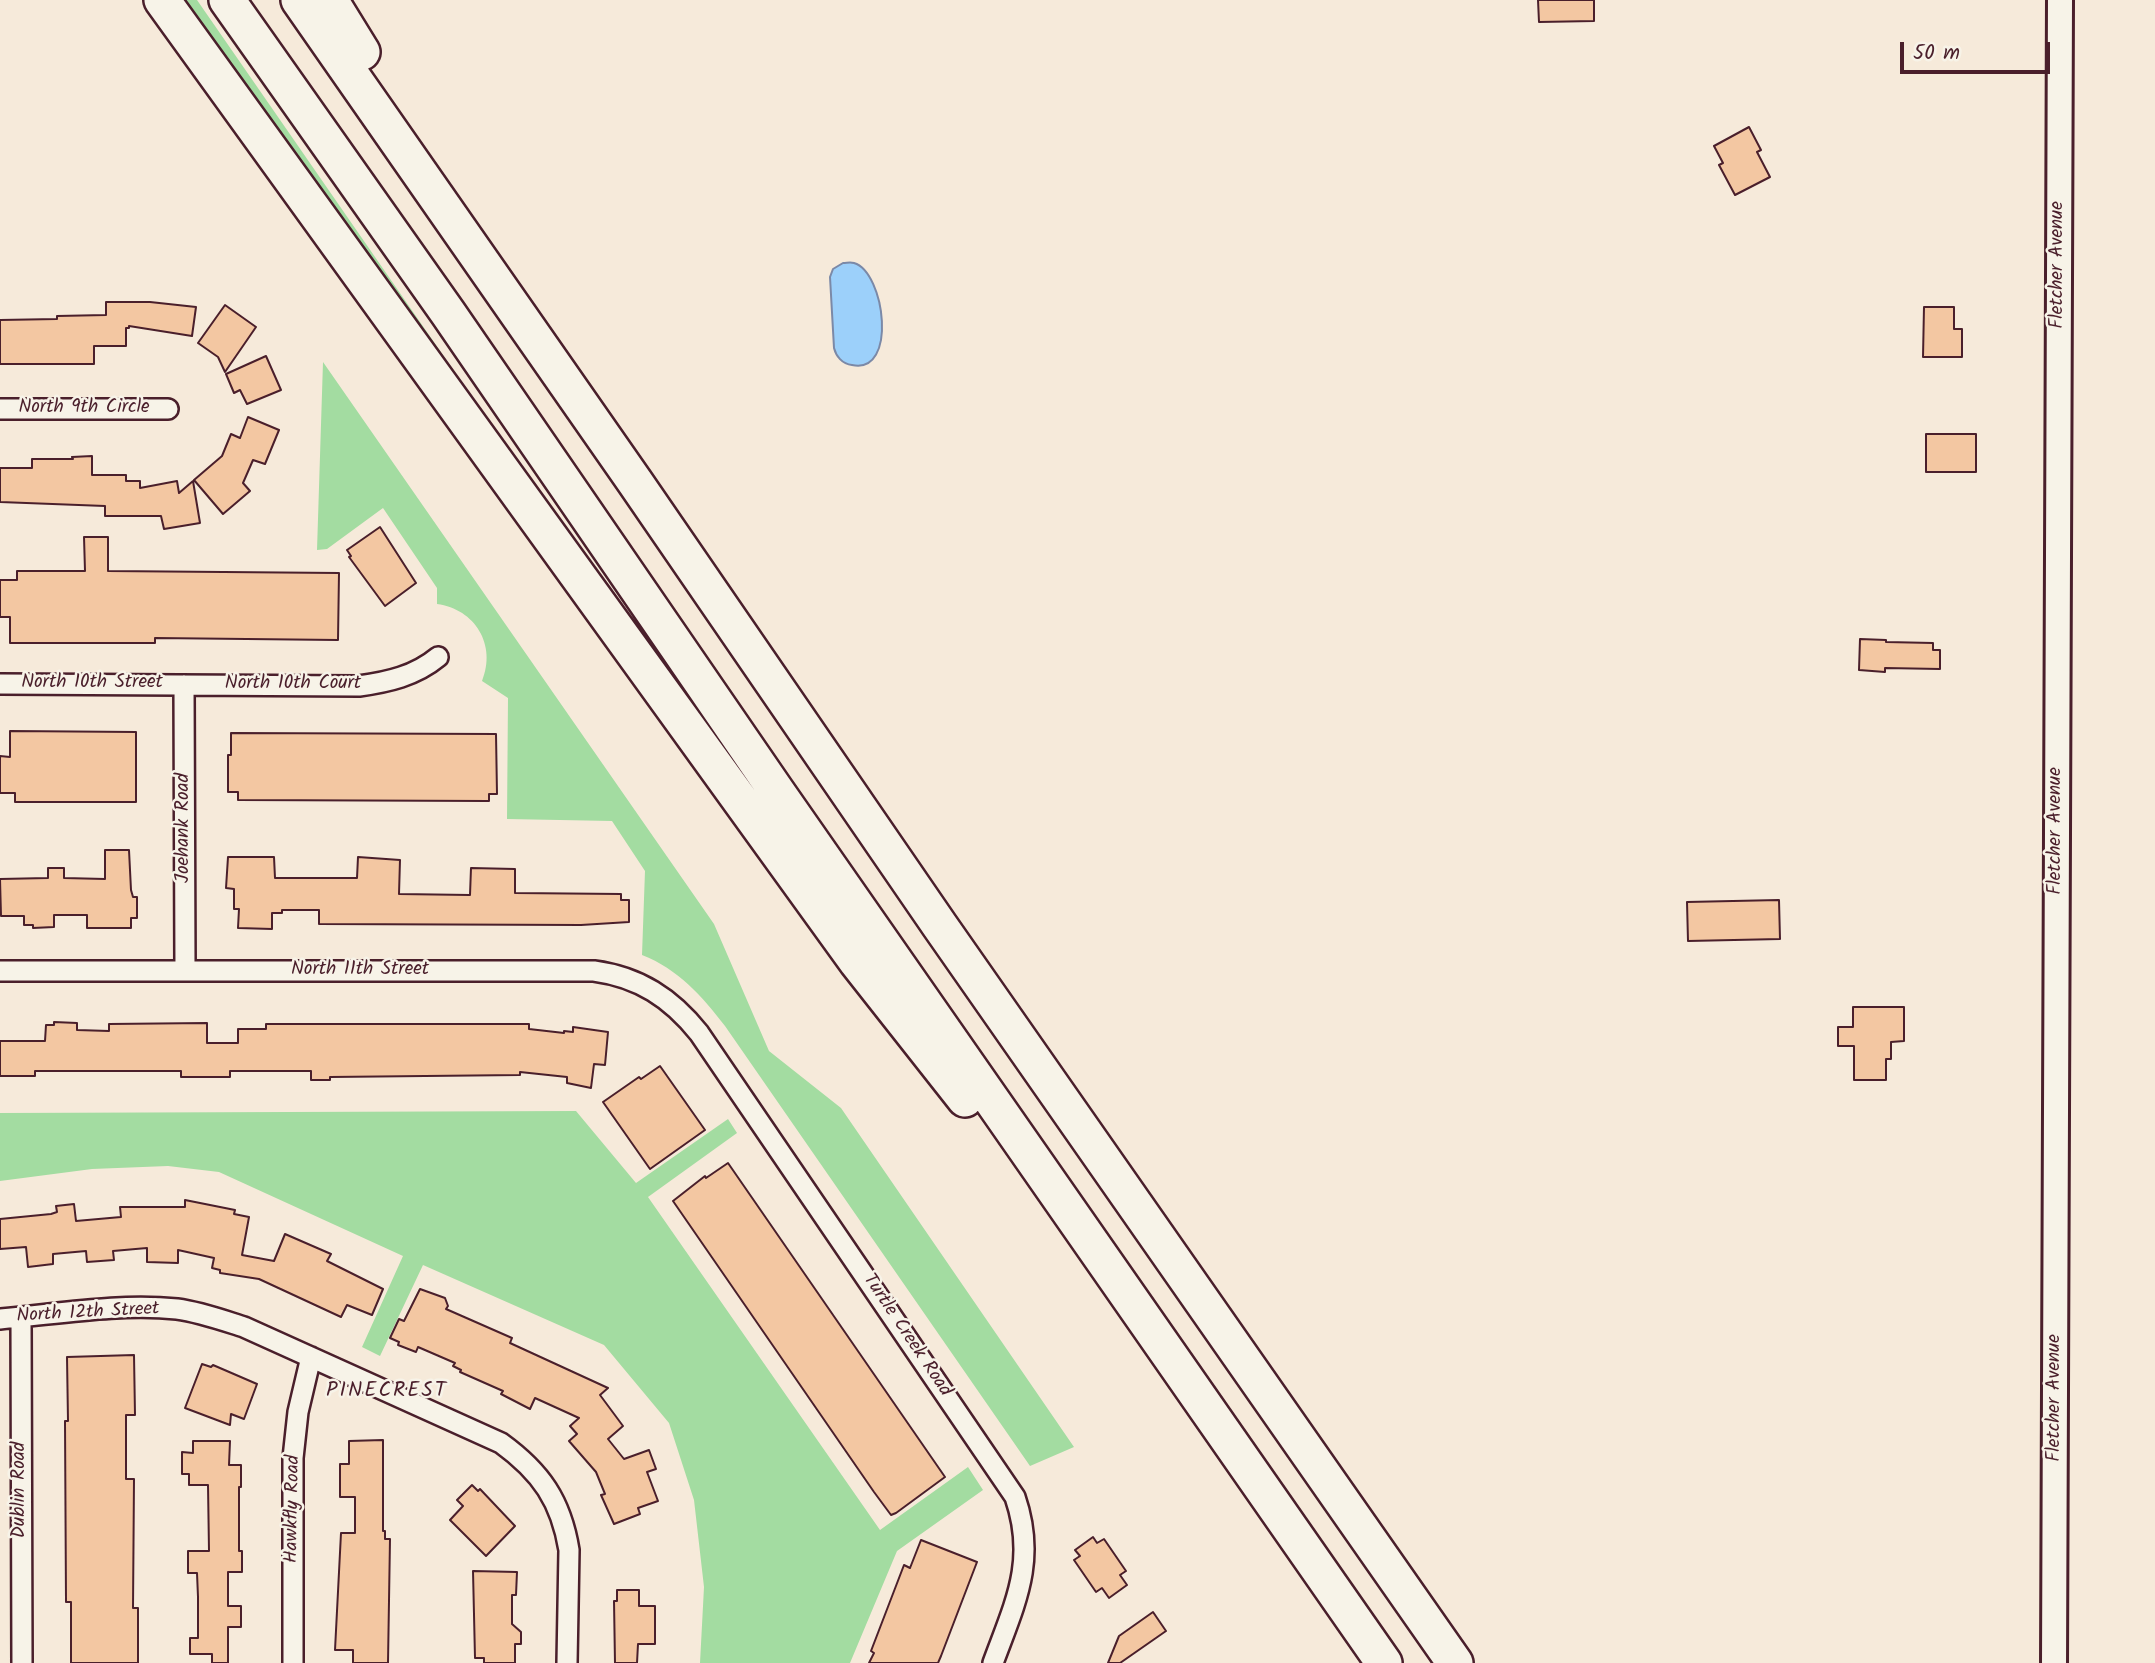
<!DOCTYPE html>
<html>
<head>
<meta charset="utf-8">
<style>
	body { margin:0 }
	#map { position:relative; width:2155px; height:1663px; overflow:hidden; background:#f6eada; font-family:Kalam,sans-serif }
	canvas { display:block }
	.scale { position:absolute; left:1900px; top:42px; width:150px; height:32px; box-sizing:border-box; border:4px solid #4a1f2b; border-top:0; padding-left:9px; font-size:21px; line-height:24px; white-space:nowrap; color:#4a1f2b; -webkit-text-stroke:5px #f7f3e8; paint-order:stroke }
</style>
</head>
<body>
<div id="map">
<canvas width="2155" height="1663"></canvas>
<div class="scale">50 m</div>
</div>
<script>
const g = document.querySelector('canvas').getContext('2d');
g.lineJoin = 'round';
function fillPath(path, color) { g.fillStyle = color; g.fill(path, 'evenodd'); }
function stroke(path, color, width, dash) { g.strokeStyle = color; g.lineWidth = width; g.lineCap = dash ? 'butt' : 'round'; g.setLineDash(dash || []); g.stroke(path); }
function label(font, color, halo, rows, align = 'center') {
  g.font = font + ' Kalam,sans-serif'; g.lineWidth = 5; g.setLineDash([]); g.textBaseline = 'middle'; g.strokeStyle = halo; g.fillStyle = color; for (const [text, x, y, turn = 0] of rows) {
    g.save(); g.translate(x, y); g.rotate((+turn || 0) * Math.PI / 180); g.textAlign = isNaN(turn) ? turn : align; if (halo) g.strokeText(text, 0, 0); g.fillText(text, 0, 0); g.restore();
  }
}
fillPath(new Path2D(`
	M180 0H197L544 501Z
	M323 362 714 924 769 1051 841 1108 1074 1447 1030 1466 725 1026C702 996 678 969 642 955L645 871 612 821 507 819 508 698 482 681C497 645 475 609 437 604V588L383 508 327 549 317 550Z
	M576 1111 636 1183 728 1119 737 1133 648 1197 880 1530 968 1467 983 1490 897 1551 850 1663H700L704 1587 694 1500 669 1423 604 1345 423 1265 380 1356 362 1347 403 1256 219 1172 168 1166 92 1169 0 1181V1113Z`), '#a3dca1');
const water = new Path2D(`
	M843 263C847 263 850 262 854 263 885 272 898 375 852 365 842 364 836 356 834 348L830 277 833 269Z`);
fillPath(water, '#9cd0fa');
stroke(water, '#7b89a7', 2);
const building = new Path2D(`
	M1538 0H1594V21L1539 22Z
	M1749 127 1761 150 1757 152 1770 177 1735 195 1719 165 1723 163 1714 146Z
	M106 302H150L196 307 192 336 129 326V328H126V346H94V364H0V320L57 319V316L106 315Z
	M225 305 256 327 225 372 218 357 198 343Z
	M1924 307H1954V329H1962V357H1923Z
	M266 356 281 390 247 404 240 390 234 393 226 374Z
	M248 417 279 430 265 464 253 460 243 483 250 491 223 514 194 480 222 456 231 434 240 438Z
	M1926 434H1976V472H1926Z
	M92 456V475H126V481H140V488L177 481 179 493 193 481 200 523 164 529 161 516H105V506L0 502V468H32V459H73L72 457Z
	M380 527 416 583 385 606 349 557 351 556 347 550Z
	M84 537H108V571L339 573 338 640 155 638V643H10V617H0V580H17V571H85Z
	M1860 639 1886 640V642L1933 643V650H1940V669L1885 668V672L1859 670Z
	M10 731 136 732V802H15V793H0V756L10 757Z
	M231 733 496 734 497 794H489V801L238 800V792H228V755H231Z
	M105 850H129L131 890 133 897H137V918H131V928H87V915H54V927L33 928V925H24V916H1L0 879 48 878V868H64V878L105 879Z
	M228 857H274L275 878H357L358 857 400 860 399 894 470 895 471 868 515 869V893L621 894V900H629V922L581 925 319 924V910H282V913H272V929L238 928 239 909H234V889L226 888Z
	M1779 900 1780 939 1688 941 1687 902Z
	M1853 1007H1904V1041L1891 1042V1059H1886V1080H1854V1046H1838V1027H1853Z
	M54 1022 77 1023V1030L109 1031V1024L207 1023V1043H238V1029H266V1024H529V1029L564 1033V1031L573 1032V1027L608 1032 605 1065 594 1064 591 1088 567 1083V1077L520 1072V1075L330 1077V1080H311V1071H230V1077H181V1071H35V1076H0V1041H45L46 1025H54Z
	M660 1066 705 1130 650 1169 603 1102 639 1077 641 1079Z
	M728 1163 945 1477 896 1513 891 1515 874 1492 673 1201 705 1176 706 1178Z
	M185 1200 235 1210 234 1214 249 1217 242 1255 274 1261 285 1234 331 1254 327 1261 383 1289 372 1315 347 1305 341 1317 259 1279 220 1273V1270L212 1268 214 1258 178 1250V1263L147 1262V1248L113 1251 114 1260 87 1262 86 1251 53 1254V1264L28 1267 26 1247 0 1249V1219L51 1214 57 1212 56 1206 74 1204 76 1221 121 1217 120 1207H185Z
	M420 1289 445 1298 448 1306 446 1309 512 1338 510 1343 608 1388 600 1395 623 1426 608 1439 624 1459 649 1450 656 1469 647 1472 658 1501 638 1508 640 1514 614 1524 601 1495 605 1494 596 1472 569 1441 577 1434 570 1426 579 1418 535 1398 530 1409 501 1394 503 1391 460 1372 461 1370 453 1366 455 1363 418 1347 416 1352 398 1345 399 1342 390 1338 399 1319 404 1321Z
	M134 1355 135 1415H126V1479H134L133 1608H138V1663H71V1602H66L65 1421H68L67 1357Z
	M202 1364 211 1367 213 1365 257 1384 244 1419 231 1414 230 1425 185 1408Z
	M383 1440V1531H385V1539H390L388 1663H353V1650H335L341 1533H355V1497H340V1464H349V1441Z
	M193 1441H230L229 1465H241V1487H239V1551H242V1572H228V1606H241V1627H228V1663H212V1654H190V1638H198V1597L197 1573H188V1551H209L208 1485H189V1474H182V1452L193 1453Z
	M472 1485 478 1491 480 1489 515 1526 486 1556 450 1520 463 1506 457 1500Z
	M1093 1537 1097 1543 1104 1539 1126 1571 1120 1575 1127 1585 1109 1598 1102 1588 1096 1592 1074 1560 1080 1556 1075 1550Z
	M921 1540 977 1562 941 1656 938 1663H869L874 1653 871 1651 904 1565 910 1568Z
	M473 1571 517 1572 516 1595H512V1624L521 1632V1644H515V1663H484V1658H475Z
	M617 1590H639V1606H655V1644H638L637 1663H615L614 1601H617Z
	M1153 1612 1166 1631 1120 1663H1108L1119 1636Z`);
fillPath(building, '#f3c7a2');
stroke(building, '#4a1f2b', 2);
const minor = new Path2D(`
	M0 409H168
	M0 684 359 686C388 682 415 676 438 657
	M184 685 185 971
	M0 971H594C639 977 671 998 699 1033L1015 1497C1037 1561 1015 1603 993 1663
	M21 1317 22 1663
	M0 1319C58 1314 119 1303 177 1309 200 1312 222 1320 244 1327L501 1443C541 1472 561 1501 569 1550L567 1663
	M293 1663V1458L298 1412 311 1357`);
const tertiary = new Path2D(`
	M2054 1663 2060 0`);
const motorway = new Path2D(`
	M162 0 857 962 965 1099
	M227 0 448 313 777 792 1384 1663
	M299 0 635 482 940 926 1455 1663
	M330 0 362 52`);
stroke(minor, '#4a1f2b', 24);
stroke(tertiary, '#4a1f2b', 30);
stroke(motorway, '#4a1f2b', 40);
stroke(minor, '#f7f3e8', 19);
stroke(tertiary, '#f7f3e8', 24);
stroke(motorway, '#f7f3e8', 35);
label('19px', '#4a1f2b', '#f7f3e8', [
	["Fletcher Avenue",2059,265,-90],
	["North 9th Circle",84,409],
	["North 10th Street",92,684],
	["North 10th Court",293,685],
	["Joehank Road",185,828,-90],
	["Fletcher Avenue",2057,831,-90],
	["North 11th Street",360,971],
	["North 12th Street",88,1314,-3],
	["Turtle Creek Road",906,1336,56],
	["Fletcher Avenue",2056,1398,-90],
	["Dublin Road",21,1490,-90],
	["Hawkfly Road",294,1509,-89]
]);
g.letterSpacing = '2px';
label('21px', '#4a1f2b', '#f7f3e8', [
	["PINECREST",387,1392]
]);
g.letterSpacing = '0px';
</script>
</body>
</html>
